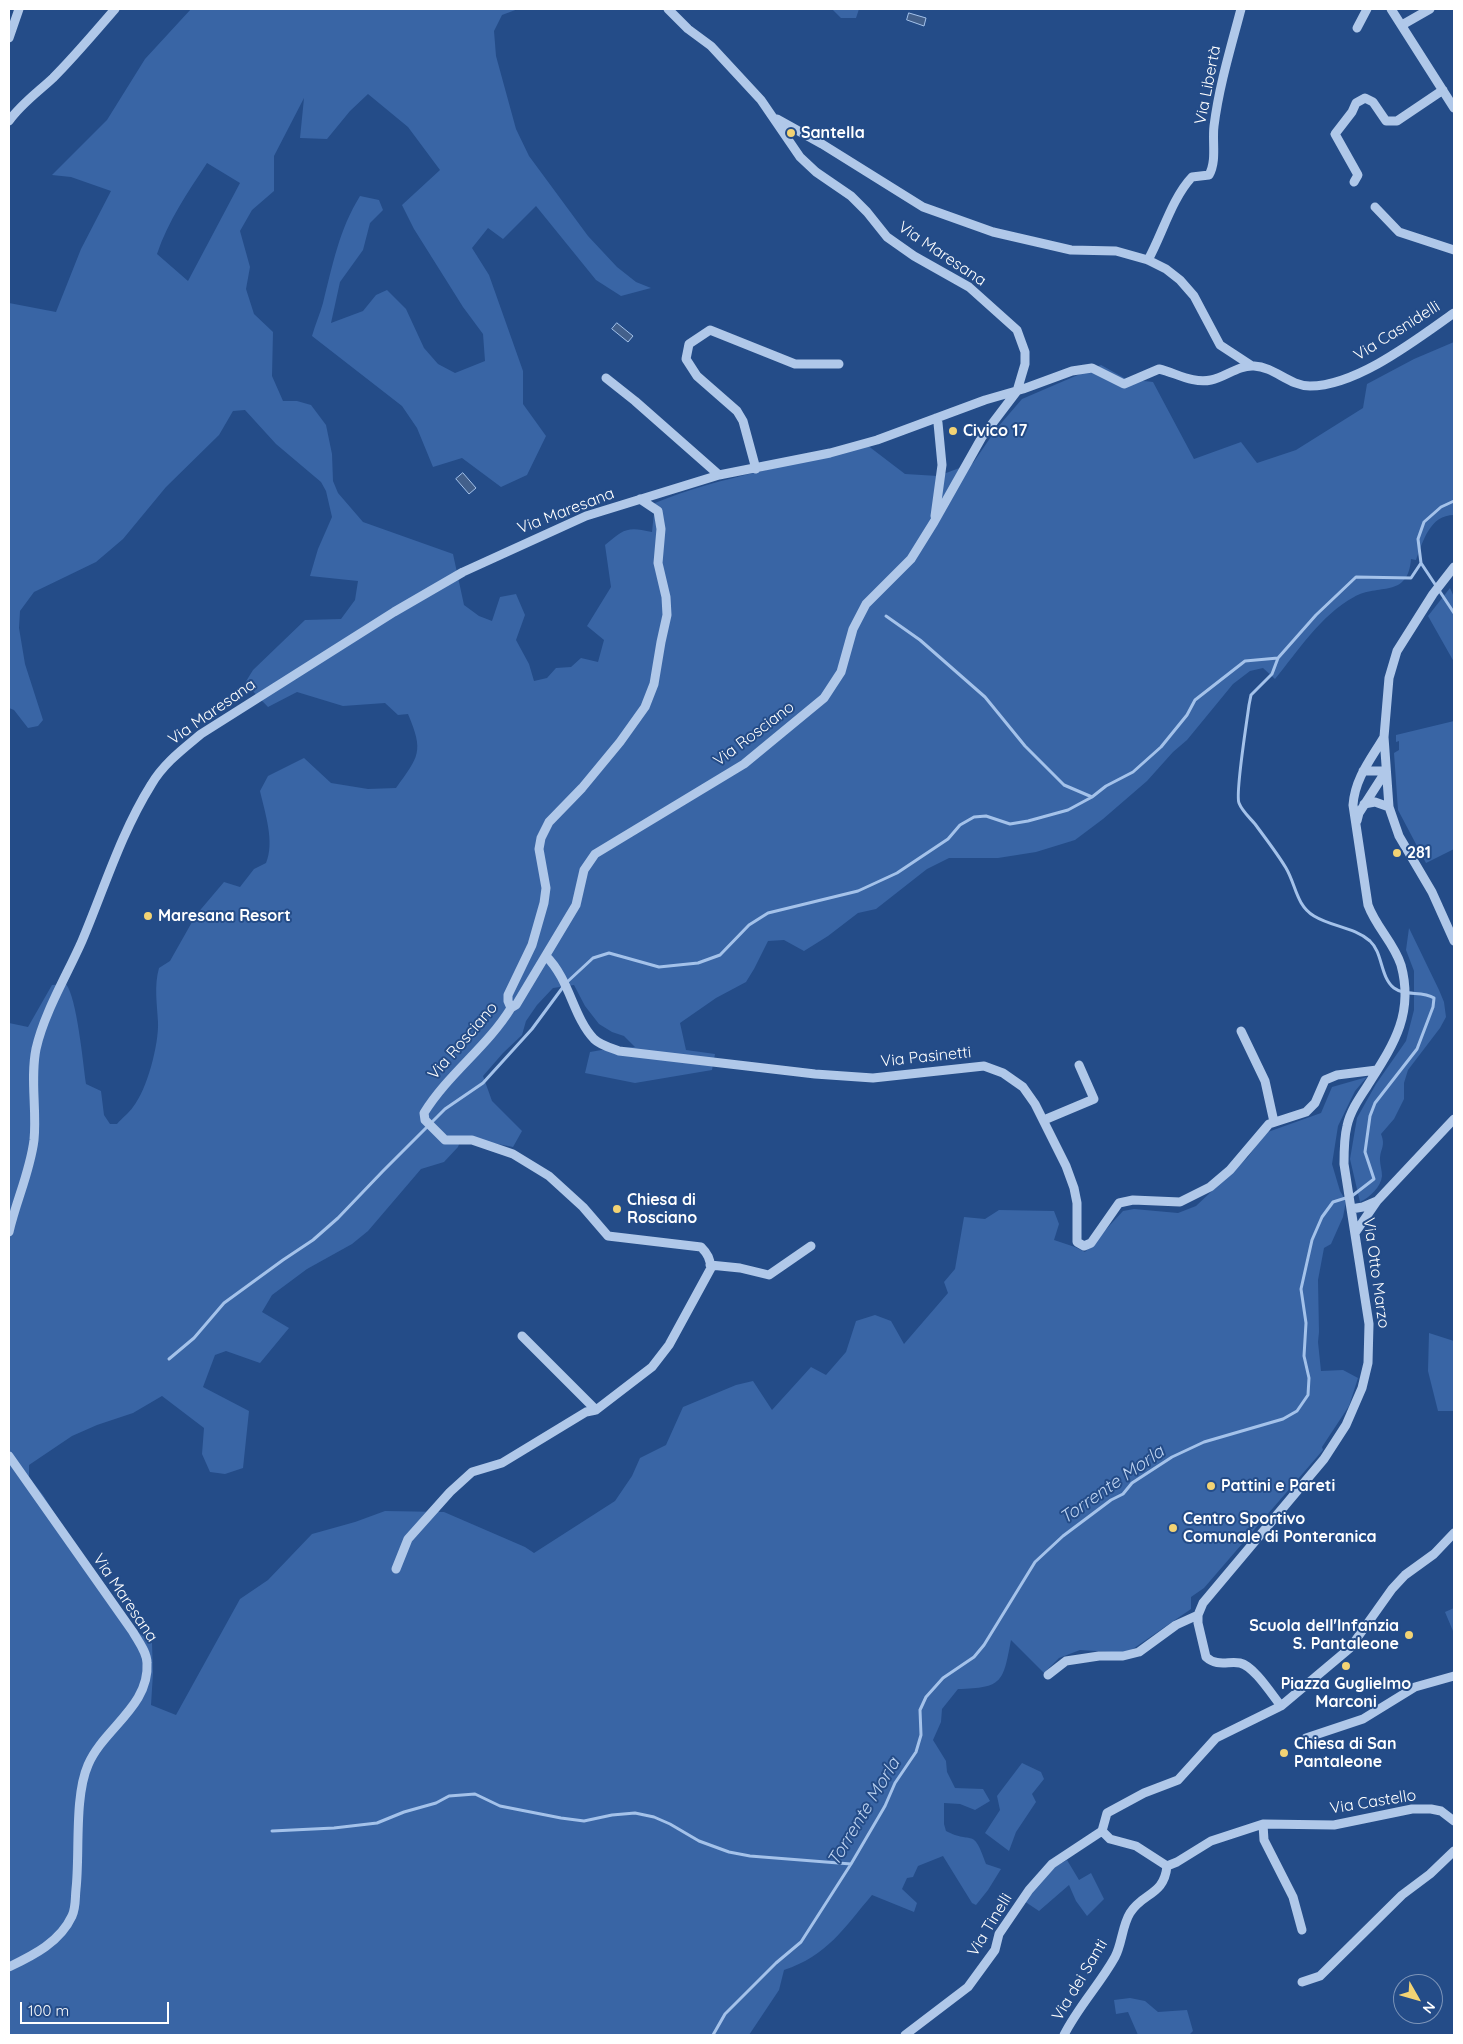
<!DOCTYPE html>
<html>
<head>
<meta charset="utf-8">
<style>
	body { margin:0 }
	#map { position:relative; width:1463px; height:2044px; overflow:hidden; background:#244c88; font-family:Quicksand,sans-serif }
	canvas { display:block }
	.frame { position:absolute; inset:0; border:10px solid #fff; pointer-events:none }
	.north { position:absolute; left:1393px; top:1974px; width:50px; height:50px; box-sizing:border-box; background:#244c88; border:1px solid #7c94b8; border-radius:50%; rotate:128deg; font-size:14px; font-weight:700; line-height:20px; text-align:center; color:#fff }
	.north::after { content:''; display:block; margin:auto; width:18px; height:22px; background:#f3d374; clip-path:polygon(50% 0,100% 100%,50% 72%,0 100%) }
	.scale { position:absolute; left:20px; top:2002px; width:149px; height:22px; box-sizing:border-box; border:2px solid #fff; border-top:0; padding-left:6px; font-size:15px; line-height:18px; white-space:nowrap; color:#fff; -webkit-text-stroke:4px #244c88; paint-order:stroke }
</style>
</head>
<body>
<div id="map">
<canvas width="1463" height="2044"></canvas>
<div class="frame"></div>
<div class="north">N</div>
<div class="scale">100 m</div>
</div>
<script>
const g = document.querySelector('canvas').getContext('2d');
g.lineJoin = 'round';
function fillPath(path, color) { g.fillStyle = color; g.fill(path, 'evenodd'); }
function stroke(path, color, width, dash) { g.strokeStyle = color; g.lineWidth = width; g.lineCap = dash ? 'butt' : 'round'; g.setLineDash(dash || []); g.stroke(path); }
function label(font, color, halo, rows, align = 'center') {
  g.font = font + ' Quicksand,sans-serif'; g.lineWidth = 4; g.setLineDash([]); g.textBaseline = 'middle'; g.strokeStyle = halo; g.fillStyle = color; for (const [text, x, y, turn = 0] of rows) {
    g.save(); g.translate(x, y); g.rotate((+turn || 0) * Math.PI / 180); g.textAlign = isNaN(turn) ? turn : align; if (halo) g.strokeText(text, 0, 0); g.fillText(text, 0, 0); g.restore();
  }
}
fillPath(new Path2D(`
	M191 9H518L502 15 494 31 496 56 516 129 529 156 588 236 617 267 636 282 651 288 621 296 596 280 536 206 503 239 488 228 472 248 489 275 523 371V404L546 436 527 475 501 487 462 458 433 467 417 428 402 406 312 336C315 325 320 314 323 303 333 264 339 230 360 196L379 200 383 210 370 223 363 250 340 282 331 323 363 311 376 295 387 290 406 309 424 348 438 364 455 373 485 361 483 334 463 307 414 229 402 205 440 170 408 127 368 94 350 111 327 139 300 138 304 98 274 156V191L252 210 240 231 250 267 246 289 254 314 273 332 272 376 283 401H297L311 405 326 425 332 454 333 481 338 493 363 522 453 554 464 605 479 616 492 621 500 597 516 594 525 615 516 640 529 664 534 681 547 678 556 668 571 667 581 658 598 662 604 640 587 626 611 587 605 545C624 529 627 526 652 532L655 503C723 475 797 466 867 445L905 474 938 476 973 463 997 428 1022 399 1101 365 1126 379 1153 382 1194 459 1241 442 1257 463 1296 450 1363 408 1367 384 1414 359 1454 342V515C1430 515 1423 541 1416 560L1411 559C1408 599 1378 583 1354 597 1321 615 1298 651 1275 679L1263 668 1250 671 1233 684 1187 740 1173 752 1147 781 1103 819 1075 840 1036 852 998 858H949L927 869 876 909 858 913 828 936 804 951 784 940 768 941 754 969 746 982 716 998 680 1023 686 1050 715 1054 712 1070 635 1083 585 1073 590 1052 613 1048 635 1047 624 1036 612 1032 599 1024 585 1006 574 985 553 988 537 1005 526 1021 522 1035 503 1053 483 1076 492 1101 522 1131 513 1147 462 1137 458 1147 444 1162 421 1169 368 1231 352 1244 307 1269 272 1295 262 1312 289 1328 260 1363 226 1351 215 1355 203 1387 249 1411 243 1468 225 1474 210 1472 202 1454 204 1428 162 1396 133 1413 97 1425 72 1436 29 1465V1477L43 1495 63 1527 106 1586 135 1630 152 1643 153 1673 151 1705 176 1715 240 1599 268 1580 312 1534 355 1522 385 1511 444 1512 525 1547 534 1553 615 1501 632 1476 640 1458 666 1445 683 1407 736 1385 753 1381 772 1410 811 1367 826 1375 846 1352 856 1321 875 1315 891 1321 904 1344 948 1293 944 1282 955 1269 964 1217 985 1219 999 1210 1054 1211 1059 1224 1054 1240 1075 1247 1085 1252 1123 1211 1134 1209 1178 1213 1196 1206 1248 1157 1265 1133 1321 1113 1332 1087 1367 1077 1355 1091 1338 1126 1332 1164 1340 1191 1346 1201 1343 1217 1331 1244 1324 1248 1318 1280 1319 1332 1318 1342 1321 1371 1343 1370 1358 1378 1349 1406 1322 1447 1323 1450 1204 1588 1191 1597V1609L1127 1653 1080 1650 1059 1658 1044 1673 1011 1640C1003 1682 1003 1688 958 1689L942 1709 941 1722 933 1740 946 1761 947 1772 955 1788 983 1789 990 1801 975 1810 960 1804 944 1803V1824L946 1831C973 1845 973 1826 986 1864L1001 1869 988 1890 976 1905 972 1903 943 1856 918 1866 913 1877 907 1878 902 1889 917 1903 914 1912 872 1895C844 1928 827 1956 784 1970L779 1990 749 2035H9V1023L28 1027 52 985 66 984C77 998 83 1063 86 1084L101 1091 104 1115 110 1124H117C122 1118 129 1113 133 1107 147 1090 159 1044 158 1022 157 1003 154 986 159 968L170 961 196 915 224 882 240 887 254 869 266 863C275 842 265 813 260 791L268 776 304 758 331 783 368 789 396 788C419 756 424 752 408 714L398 715 385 703 343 706 297 692 268 707 245 683 253 670 305 620 341 619 355 600 358 581 310 576 318 549 332 517 326 491 321 482 276 444 245 410 233 411 219 435 166 487 123 539 96 562 34 592 20 611 19 628 25 664 43 720 38 726 28 728 14 710 9 708V303L56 312 81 249 111 191 71 177 52 175 107 120 145 59ZM207 163 240 183 188 281 157 254C168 221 188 192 207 163Z
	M832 9H859L856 18H841Z
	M1450 588 1454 597V662L1428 616Z
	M1454 721V849L1426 863 1398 810 1394 753 1399 750V741L1396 742V735Z
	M1409 928 1439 990 1444 1002 1446 1017 1440 1028 1408 1070 1404 1083V1099L1394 1119 1381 1134C1386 1147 1380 1148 1380 1160 1380 1165 1382 1170 1382 1176 1381 1187 1370 1197 1360 1202L1350 1159 1357 1118 1376 1084 1406 1041 1414 1010V971L1406 950Z
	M1429 1333 1454 1341V1411H1438L1428 1371Z
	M1454 1608V1631H1453L1445 1612Z
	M1022 1763 1041 1772 1044 1779 1032 1794 1036 1802 1016 1832 1009 1851 985 1833 1000 1810 997 1796Z
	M1067 1860 1079 1880 1091 1873 1104 1899 1087 1916 1076 1901 1069 1885 1039 1911 1024 1901 1053 1868Z
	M1130 1998 1145 2001 1158 2012 1187 2010 1193 2031 1189 2035H1138L1128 2012 1116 2014 1114 2000Z`), '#3965a5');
const water = new Path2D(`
	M909 13 926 18 924 26 907 20Z
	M617 323 633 336 628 342 612 329Z
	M463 473 476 488 469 494 456 479Z`);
fillPath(water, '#43608b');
stroke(water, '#a4c2ea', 1);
stroke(new Path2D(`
	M1421 563 1454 613
	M886 616 920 640 985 697 1025 746 1064 785 1092 797 1106 786 1133 772 1161 747 1187 715 1195 700 1245 661 1278 658
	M169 1359 194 1338 224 1303 283 1260 313 1240 338 1218 383 1171 445 1109 483 1083 532 1029 566 983 593 958 609 953 659 967 698 963 720 955 749 925 768 913 858 891 897 873 948 839 960 825 974 817 986 816 1010 824 1028 821 1068 810 1092 797
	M272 1831 334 1828 377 1823 404 1812 436 1803 449 1796 475 1794 500 1806 561 1818 584 1821 612 1815 635 1813 654 1817 670 1824 699 1841 729 1852 750 1856 851 1864
	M713 2035 725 2014 776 1963 801 1942 851 1864 885 1806 895 1783 916 1752 921 1735 920 1710 926 1697 943 1678 974 1657 984 1645 1035 1562 1063 1536 1111 1500 1123 1494 1132 1483 1172 1457 1204 1442 1283 1419 1297 1411 1308 1395 1309 1378 1304 1356 1306 1323 1301 1289 1312 1240 1322 1217 1333 1202 1352 1196 1374 1179 1365 1152 1370 1116 1375 1103 1417 1049 1433 1007 1434 998C1422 990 1406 997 1394 988 1380 977 1383 953 1370 941 1354 927 1332 927 1314 916 1296 905 1296 885 1286 868 1277 853 1266 839 1255 824 1250 818 1242 811 1239 803 1235 794 1247 721 1249 705L1251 695 1272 674 1278 658 1316 615 1356 577 1411 578 1421 563 1418 539 1424 522 1441 507 1454 501`), '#a4c2ea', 3);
stroke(new Path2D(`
	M1391 9 1454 108
	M1402 25 1430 9
	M1357 28 1367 9
	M9 38 19 9
	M777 119 822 144 923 207 993 232 1071 250 1116 251 1148 260 1166 269 1180 280 1194 296 1220 345 1252 366
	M9 121C21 104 38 92 53 78 75 56 95 32 115 9
	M1354 182 1358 175 1335 134 1352 112 1356 103 1365 98 1373 102 1386 121H1397L1443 90
	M1375 207 1399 232 1454 250
	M1148 260C1162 235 1172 198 1192 177L1209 175C1217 161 1212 142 1214 126 1219 86 1231 47 1241 9
	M606 378 635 401 719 475
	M756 469 743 421 737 411 697 376 686 359 689 344 710 330 795 364H839
	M935 516 942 465 938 423 936 418
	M1454 567 1433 594 1397 651 1389 678 1384 737 1389 807 1399 836 1432 892 1454 941
	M1364 804 1375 802 1389 807
	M1357 821 1359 813 1386 771H1363
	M546 956C570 980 573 1017 594 1039 600 1045 611 1048 619 1051L815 1074 873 1078 984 1066 1003 1073 1023 1087 1035 1104 1066 1166 1074 1188 1077 1203V1242L1084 1246 1091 1243 1119 1203 1133 1200 1180 1202 1210 1187 1230 1170 1269 1124 1306 1112 1315 1103 1325 1080 1337 1075 1377 1070
	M511 1008 508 1001V995L532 945 544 903 546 888 539 849 541 838 549 822 582 788 620 742 645 707 654 684 661 642 667 615 666 597 658 563 661 529 658 511 640 499
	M1241 1031 1265 1081 1274 1122
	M1044 1120 1094 1099 1079 1065
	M1351 1209 1363 1207 1377 1201
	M9 1232C16 1201 30 1172 34 1140 37 1110 30 1079 36 1049 44 1013 67 975 82 941 104 889 121 833 151 785 163 764 183 749 201 734L394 612 463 572 586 516 719 475 830 453 877 440 985 400 1023 389 1072 371 1092 368 1124 384 1159 369C1176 373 1193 384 1211 380 1226 377 1238 365 1254 366 1275 367 1289 386 1310 386 1357 386 1417 339 1454 313
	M1355 1233 1377 1201 1454 1119
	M710 1265 740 1268 769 1275 811 1246
	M522 1336 596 1410
	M9 1456 133 1632C138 1641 147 1652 147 1663 150 1706 103 1729 88 1765 74 1797 80 1854 76 1889 75 1898 76 1908 72 1916 60 1942 34 1955 9 1967
	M396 1569 408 1539 450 1492 472 1472 502 1463 586 1412 596 1410 652 1367 669 1345 711 1268C710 1259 708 1254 701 1247L608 1236 583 1207 549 1176 513 1154 472 1140H445L425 1120 424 1113C448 1074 487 1047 511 1008L516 1005 576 905 584 870 595 854 744 764 824 698 841 672 853 629 866 604 911 559 934 522 982 437 1017 391 1025 364V352L1017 330 969 287 914 256 887 237 867 212 851 196 816 172 800 157 761 100 711 46 688 29 668 9
	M1048 1675 1066 1661 1099 1656H1123L1139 1652 1176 1625 1198 1615
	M1281 1706C1272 1695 1254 1666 1240 1663 1228 1661 1217 1667 1206 1657L1198 1623V1615L1203 1603 1324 1459 1346 1425 1362 1388 1368 1363 1369 1324 1344 1164C1344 1151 1344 1138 1347 1126 1350 1112 1358 1100 1366 1088 1391 1048 1415 1016 1401 965 1394 943 1376 927 1368 905L1353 805C1355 778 1371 759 1384 737
	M1306 1738 1363 1719 1415 1687 1454 1676
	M1263 1824 1264 1840 1293 1897 1302 1930
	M1102 1831 1107 1813 1144 1793 1178 1780 1216 1738 1281 1706 1350 1648 1392 1589 1405 1575 1434 1554 1454 1533
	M1102 1831 1110 1839 1136 1846 1167 1866 1177 1862 1211 1841 1263 1824 1334 1825 1412 1809H1431L1441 1811 1454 1821
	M1302 1982 1320 1976 1402 1895 1430 1874 1454 1851
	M905 2035 968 1987 995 1950 999 1934 1029 1890 1052 1864 1102 1831
	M1064 2035C1078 2007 1100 1984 1115 1957 1122 1944 1122 1926 1130 1913 1143 1892 1164 1896 1167 1866`), '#b0c8e9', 9);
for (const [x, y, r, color] of [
	[791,133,5,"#f3d374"],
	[953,431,5,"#f3d374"],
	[1397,853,5,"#f3d374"],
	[148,916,5,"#f3d374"],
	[617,1209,5,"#f3d374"],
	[1211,1486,5,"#f3d374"],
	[1173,1528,5,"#f3d374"],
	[1409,1635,5,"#f3d374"],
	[1346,1666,5,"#f3d374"],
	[1284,1753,5,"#f3d374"]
]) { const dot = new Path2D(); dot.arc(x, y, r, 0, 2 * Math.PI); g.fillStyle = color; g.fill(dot); stroke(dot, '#244c88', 2); }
label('16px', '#fff', '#244c88', [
	["Via Libertà",1208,85,-79],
	["Via Maresana",942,254,34],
	["Via Casnidelli",1397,331,-32],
	["Via Maresana",566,511,-21],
	["Via Maresana",212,712,-35],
	["Via Rosciano",754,734,-37],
	["Via Rosciano",463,1041,-49],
	["Via Pasinetti",926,1057,-6],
	["Via Otto Marzo",1376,1273,82],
	["Via Maresana",125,1598,56],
	["Via Castello",1373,1802,-9],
	["Via Tinelli",990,1925,-59],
	["Via dei Santi",1080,1980,-59]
]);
label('bold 16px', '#fff', '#244c88', [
	["Santella",801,133],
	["Civico 17",963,431],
	["281",1407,853],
	["Maresana Resort",158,916],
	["Chiesa di",627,1200],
	["Rosciano",627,1218],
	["Pattini e Pareti",1221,1486],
	["Centro Sportivo",1183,1519],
	["Comunale di Ponteranica",1183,1537],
	["Scuola dell'Infanzia",1399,1626,"right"],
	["S. Pantaleone",1399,1644,"right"],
	["Piazza Guglielmo",1346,1684,"center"],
	["Marconi",1346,1702,"center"],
	["Chiesa di San",1294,1744],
	["Pantaleone",1294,1762]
], 'left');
label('italic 18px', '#bcd2f0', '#244c88', [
	["Torrente Morla",1112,1485,-35],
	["Torrente Morla",864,1812,-59]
]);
</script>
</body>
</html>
